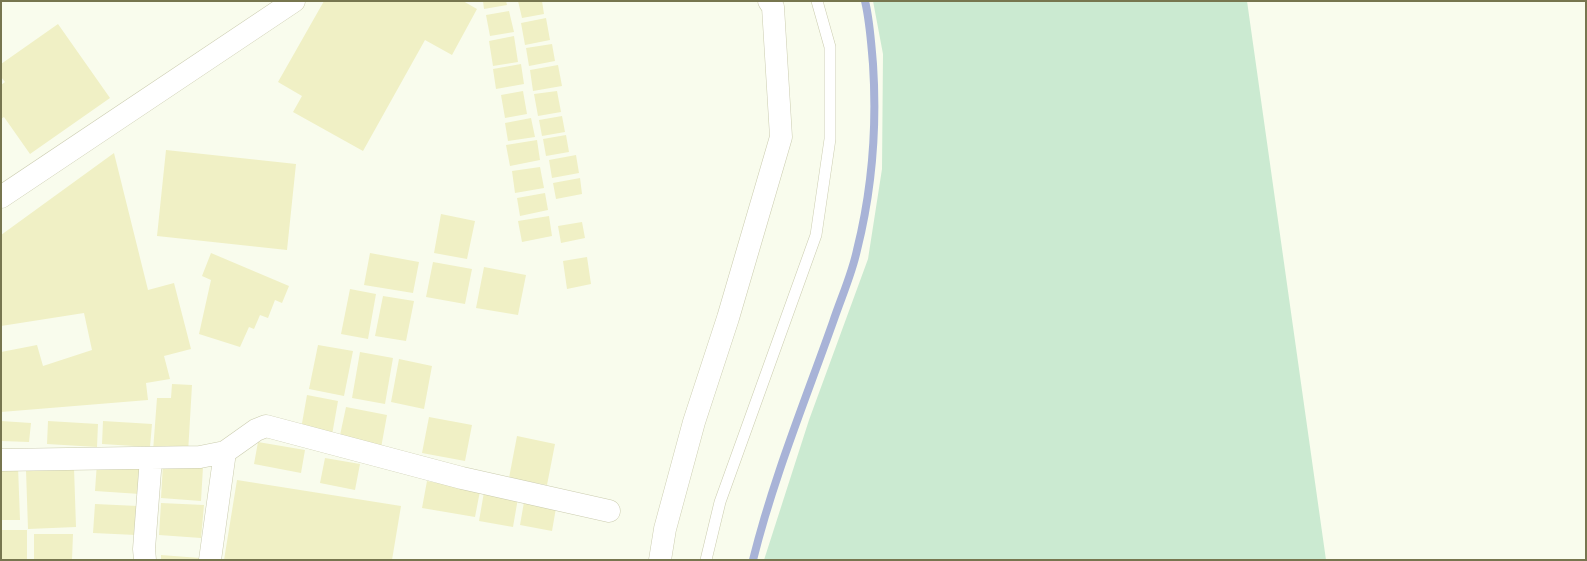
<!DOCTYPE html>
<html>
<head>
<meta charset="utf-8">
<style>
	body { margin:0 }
	#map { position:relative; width:1587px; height:561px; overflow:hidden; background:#f9fced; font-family:"DejaVu Sans",sans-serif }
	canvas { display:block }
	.frame { position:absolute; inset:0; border:2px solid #77764f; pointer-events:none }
</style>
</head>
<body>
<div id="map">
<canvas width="1587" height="561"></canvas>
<div class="frame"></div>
</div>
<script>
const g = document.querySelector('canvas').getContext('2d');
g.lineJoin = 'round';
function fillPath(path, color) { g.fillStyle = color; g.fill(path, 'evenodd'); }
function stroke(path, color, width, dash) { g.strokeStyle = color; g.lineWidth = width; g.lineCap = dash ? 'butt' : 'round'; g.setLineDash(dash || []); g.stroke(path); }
fillPath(new Path2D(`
	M873 1H1247L1326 560H764L809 420 868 259 882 169 883 54Z`), '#cbead1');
stroke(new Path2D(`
	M753 560C773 479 805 401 833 322 841 298 852 274 857 250 872 190 877 126 873 64 871 42 870 22 865 1`), '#a8b3d7', 8);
fillPath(new Path2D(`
	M324 1H463L477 9 452 55 425 40 363 151 293 112 302 96 278 82Z
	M483 1H506L507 5 484 9Z
	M518 1H542L544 14 522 18Z
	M509 11 514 32 490 36 486 15Z
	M546 18 550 40 525 45 521 23Z
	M58 24 110 98 30 154 4 117 1 119V85L5 82 1 77V64Z
	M514 36 518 62 493 66 489 41Z
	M552 44 555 61 529 66 526 48Z
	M521 64 524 84 496 89 493 69Z
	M558 65 562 86 533 91 530 70Z
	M523 91 527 114 505 118 501 95Z
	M557 91 561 112 538 116 534 94Z
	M562 116 565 132 542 136 539 120Z
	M531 118 535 137 508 141 505 123Z
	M566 135 569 152 546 156 543 139Z
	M537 140 540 160 510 166 506 145Z
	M166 150 296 164 287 250 157 236Z
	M114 153 148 290 174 283 191 349 164 356 170 379 146 383 148 400 1 412V352L37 345 43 366 92 350 84 313 1 326V235Z
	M576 155 579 173 552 178 549 160Z
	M540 167 544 188 515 193 512 171Z
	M580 178 582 194 556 199 553 183Z
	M545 193 548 210 520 216 517 198Z
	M441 214 475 221 467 259 434 253Z
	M549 216 552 236 522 242 518 221Z
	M582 222 585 238 561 243 558 226Z
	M211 253 289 286 282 303 275 300 268 318 260 315 254 329 249 327 240 347 199 334 211 280 202 276Z
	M370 253 419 262 413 293 364 285Z
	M587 257 591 284 567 289 563 261Z
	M433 262 472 269 465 304 426 297Z
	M484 267 526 275 518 315 476 308Z
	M350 289 376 294 368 339 341 334Z
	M383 296 414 301 406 341 375 336Z
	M318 345 353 351 344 396 309 389Z
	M360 352 393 358 385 404 352 398Z
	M399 359 432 366 424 409 391 402Z
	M172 384 192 385 188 453 153 451 157 398H171Z
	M307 395 338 401 332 435 301 429Z
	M346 407 387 415 381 448 339 440Z
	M429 417 472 425 465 461 422 453Z
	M1 421 31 423 29 442 1 441Z
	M48 421 98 424 97 447 47 444Z
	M103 421 152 424 150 447 102 444Z
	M517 436 555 444 547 485 509 478Z
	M258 442 305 450 301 473 254 464Z
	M325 458 360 464 355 490 320 483Z
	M97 462 142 465 140 494 95 491Z
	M163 464 203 467 201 501 161 498Z
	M1 466H18L20 520H1Z
	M74 468 76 527 28 529 26 470Z
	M237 480 401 506 392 560H224Z
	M427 481 480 491 475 517 422 508Z
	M484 492 518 498 513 527 479 521Z
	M524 502 556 508 552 531 520 525Z
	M161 503 204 505 201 538 159 535Z
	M95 504 138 506 136 535 93 533Z
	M1 530H27V560H1Z
	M34 534H73L72 560H34Z
	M161 555 200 558V560H161Z`), '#f0f0c5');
const service = new Path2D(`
	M706 560 720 502 816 235 830 139V47L817 1`);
const minor = new Path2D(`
	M1 197 294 1
	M1 460 200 457 225 452 256 430 266 426 462 478 609 511
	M145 560 144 549 151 458
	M210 560 225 452
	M660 560 665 529 694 422 728 318 781 137 773 7 769 1`);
stroke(service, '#cbccaf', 12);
stroke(minor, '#cbccaf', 23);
stroke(service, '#fff', 11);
stroke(minor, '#fff', 22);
</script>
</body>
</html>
